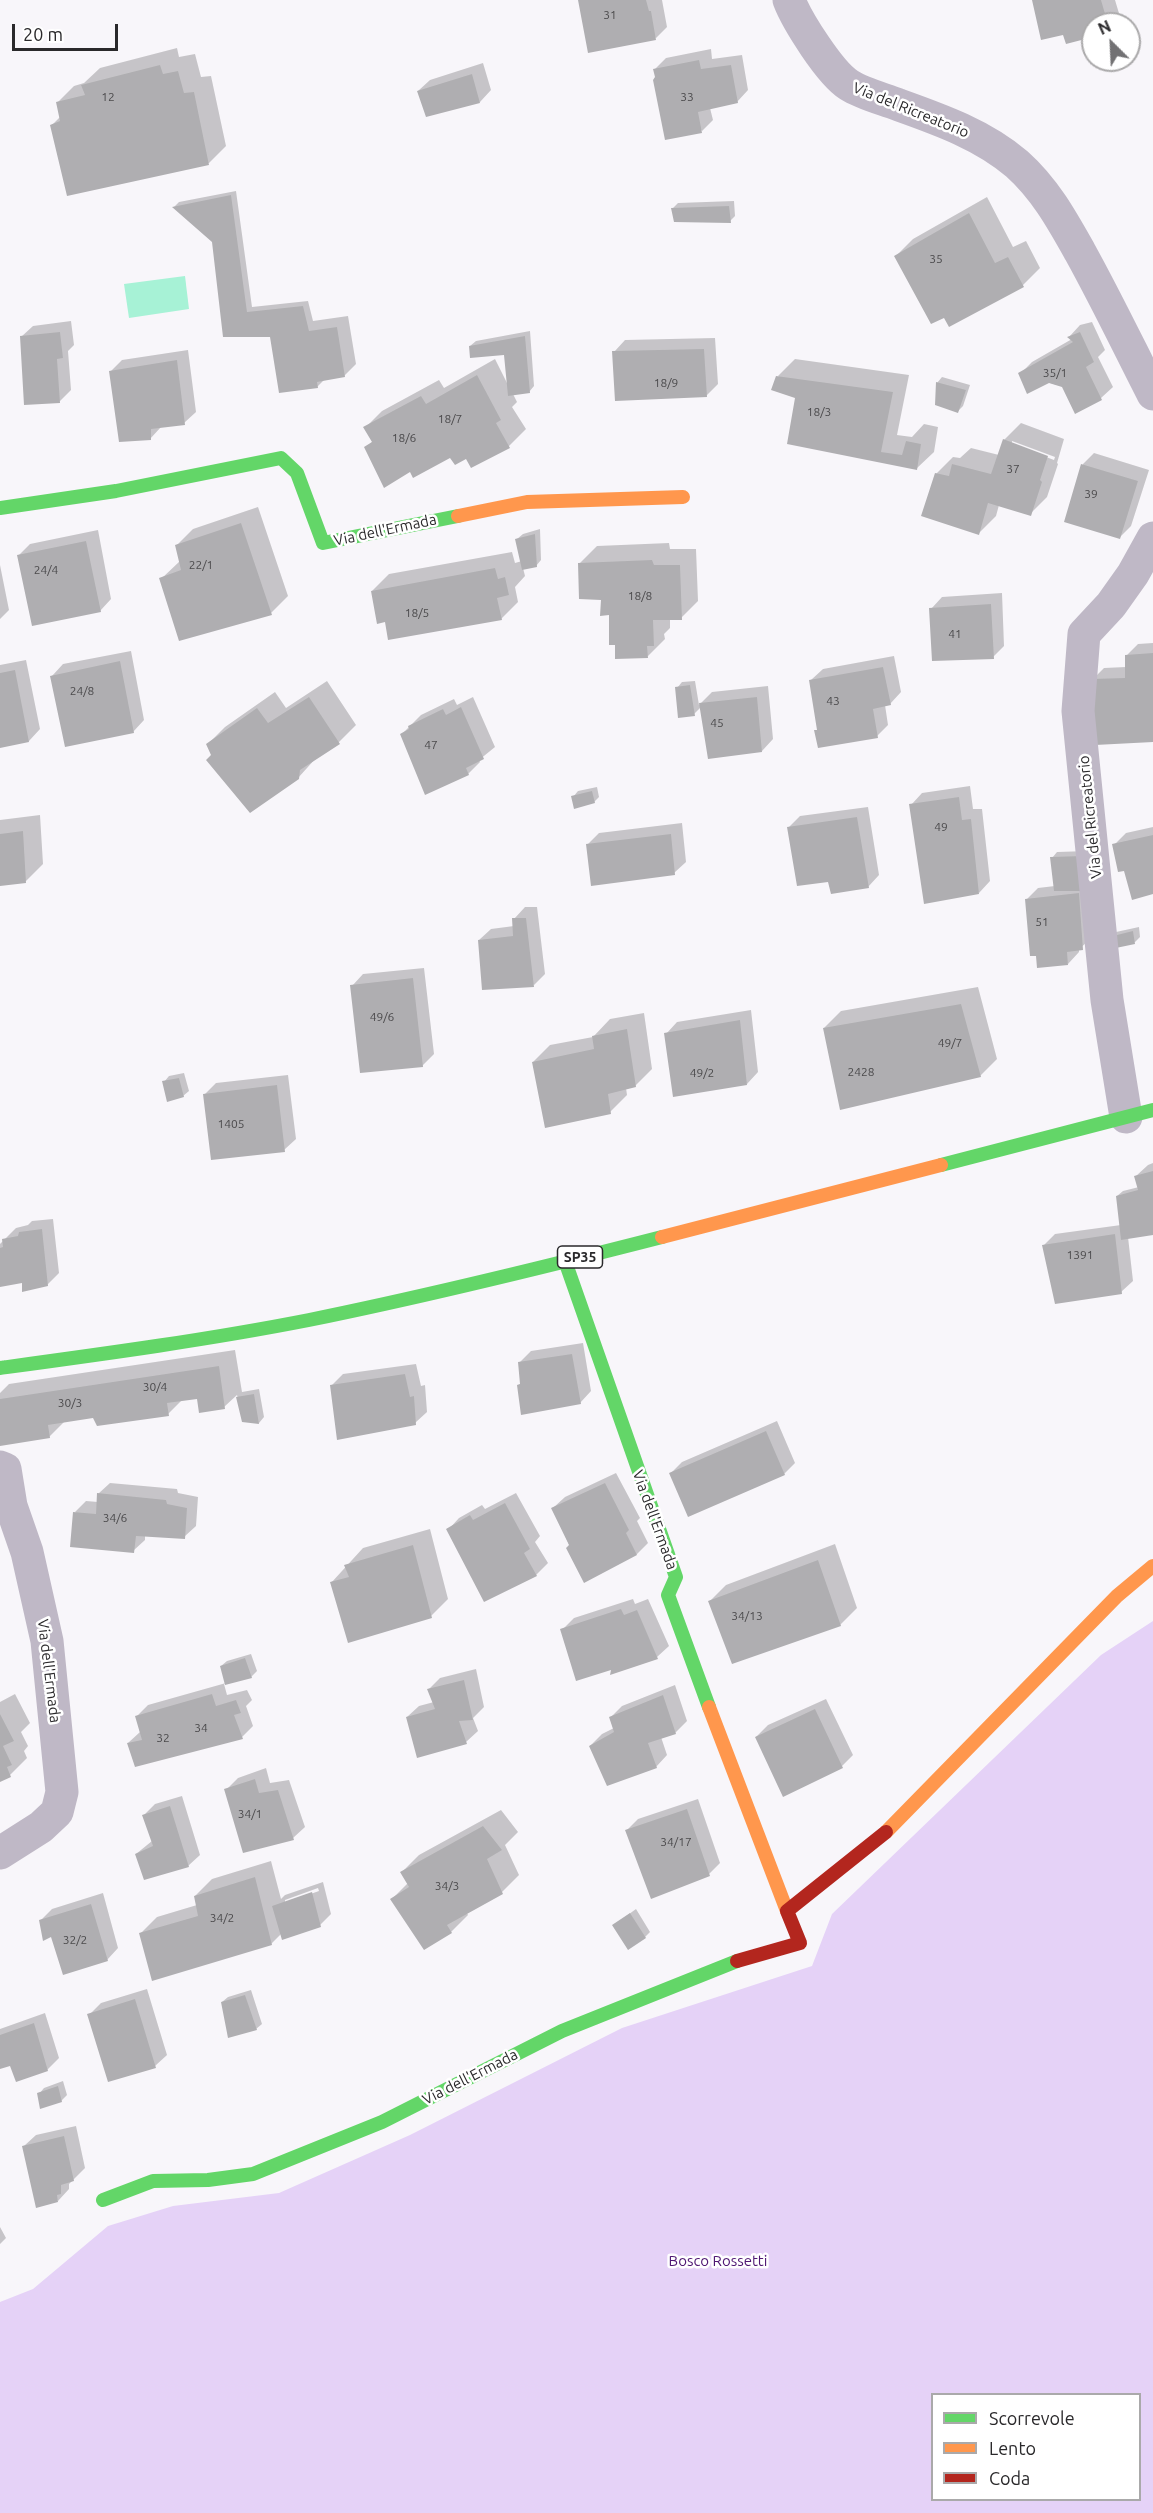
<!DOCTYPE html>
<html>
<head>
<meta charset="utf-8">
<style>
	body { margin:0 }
	#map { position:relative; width:1153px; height:2513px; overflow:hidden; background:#f8f6fa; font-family:Ubuntu,sans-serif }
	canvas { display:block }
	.legend { position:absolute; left:931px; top:2393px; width:210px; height:108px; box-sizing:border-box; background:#fff; border:2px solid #aaa9aa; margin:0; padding:8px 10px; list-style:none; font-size:18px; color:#2a292b }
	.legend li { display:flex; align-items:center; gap:12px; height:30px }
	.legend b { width:30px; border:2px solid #aaa9aa }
	.north { position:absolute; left:1081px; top:12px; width:60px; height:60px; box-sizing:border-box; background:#fff; border:2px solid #aaa9aa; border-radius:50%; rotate:336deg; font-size:16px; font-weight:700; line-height:24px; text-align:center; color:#2a292b }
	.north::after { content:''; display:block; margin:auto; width:21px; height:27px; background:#727173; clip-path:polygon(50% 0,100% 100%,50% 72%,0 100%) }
	.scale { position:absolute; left:12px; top:24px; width:106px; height:27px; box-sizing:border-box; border:3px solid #2a292b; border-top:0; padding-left:8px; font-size:18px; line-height:21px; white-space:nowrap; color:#2a292b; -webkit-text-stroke:4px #fff; paint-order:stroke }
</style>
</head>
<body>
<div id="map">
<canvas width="1153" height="2513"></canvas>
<ul class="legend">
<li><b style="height:8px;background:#63d668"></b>Scorrevole</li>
<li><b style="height:8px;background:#ff974d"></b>Lento</li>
<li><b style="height:8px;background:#b3261e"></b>Coda</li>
</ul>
<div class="north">N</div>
<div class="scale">20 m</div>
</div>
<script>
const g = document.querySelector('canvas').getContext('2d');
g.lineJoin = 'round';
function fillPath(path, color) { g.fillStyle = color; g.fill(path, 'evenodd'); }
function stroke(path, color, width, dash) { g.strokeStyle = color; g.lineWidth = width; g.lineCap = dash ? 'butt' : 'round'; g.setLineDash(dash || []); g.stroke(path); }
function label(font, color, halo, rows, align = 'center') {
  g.font = font + ' Ubuntu,sans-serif'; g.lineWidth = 5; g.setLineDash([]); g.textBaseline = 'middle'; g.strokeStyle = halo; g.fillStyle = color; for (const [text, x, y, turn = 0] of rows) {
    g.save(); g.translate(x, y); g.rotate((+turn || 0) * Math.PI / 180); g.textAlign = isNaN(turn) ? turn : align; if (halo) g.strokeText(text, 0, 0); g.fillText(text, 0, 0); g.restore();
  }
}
fillPath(new Path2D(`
	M1153 1621V2513H0V2302L33 2289 108 2226 173 2206 279 2193 410 2135 622 2028 812 1966 832 1914 1101 1655ZM932 2394H1140V2500H932Z`), '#e5d2f7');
fillPath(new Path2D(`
	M185 276 189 309 129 318 124 284Z`), '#a7f2d6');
fillPath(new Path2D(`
	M580 0H662L667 27 656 38Z
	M1034 0H1115L1121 20 1117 24H1093V36L1064 33Z
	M177 48 179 57 195 54 201 77 211 76 226 146 209 163 68 194 51 126 60 117 57 103 74 86 84 83 100 68Z
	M711 49 712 59 742 55 748 90 737 102 710 108 713 120 702 131 657 78 655 69 666 58Z
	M483 63 491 90 480 102 418 91 430 80Z
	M236 191 252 307 308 301 313 321 348 316 356 364 344 376 325 379 317 387 272 335H224L214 241 174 207 179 202Z
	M987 197 1013 247 1026 241 1040 268 1023 285 950 325 945 316 896 256 913 239Z
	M734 201 735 216 730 221 673 208 678 203Z
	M71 321 74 345 68 351 71 390 59 402 21 337 33 326Z
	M1092 322 1105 350 1098 357 1113 387 1101 398 1020 374 1032 362 1072 339 1069 337 1080 325Z
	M530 331 534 386 529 392 513 394 517 402 512 407 526 429 509 446 466 457 451 456 411 470 366 448 373 441 365 428 382 411 439 380 444 388 495 359 508 385 505 353 470 346 476 341Z
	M715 338 718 384 706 396 614 352 625 340Z
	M188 350 196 412 184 423 161 427 150 439 111 371 122 360Z
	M795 359 909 375 897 435 912 437 924 424 938 427 934 452 916 469 788 443 797 397 778 376Z
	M942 377 970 385 963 406 957 412 937 383Z
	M1021 423 1064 439 1057 463 1058 464 1047 497 1030 514 999 505 996 516 979 533 936 474 953 457 960 458 971 448 999 455 1004 440ZM1012 441 1055 457 1054 460 1012 444Z
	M1094 453 1149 470 1131 526 1120 537 1066 521 1083 464Z
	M258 507 288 596 271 613 161 579 180 561 176 546 193 529Z
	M540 529 541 560 536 566 523 568 525 576 515 587 518 602 501 619 386 620 372 591 389 574 512 552 515 563 522 561 517 539 523 534Z
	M98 530 111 599 100 611 19 555 30 544Z
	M669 543 670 549H696L698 601 681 618 670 619V628L664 634 665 639 648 656 616 644 610 613 580 563 597 546Z
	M0 565 9 610 0 619Z
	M1002 593 1004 646 993 657 931 609 942 597Z
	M1153 643V741L1092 680 1104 668 1126 667V656L1138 644Z
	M131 651 144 720 133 732 52 676 63 664Z
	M894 656 901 692 890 704 885 705 888 725 877 736 816 731 819 728 811 680 823 669Z
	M26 660 40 729 29 741 0 746V665Z
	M327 681 356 725 339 742 316 758 298 778 213 755 208 744 225 727 275 692 286 708Z
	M695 681 699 705 712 692 768 686 773 739 762 751 701 707 694 714 677 688 682 682Z
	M473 697 495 747 479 760 480 762 468 774 402 734 421 715 454 699 457 705Z
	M970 786 973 809H982L990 881 979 893 911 805 922 793Z
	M597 787 599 797 594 802 573 797 578 791Z
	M868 807 879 875 868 887 829 881 788 828 800 816Z
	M40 815 43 864 26 881 0 884V820Z
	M682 823 686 862 674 873 587 845 599 833Z
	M1153 827V893L1125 869 1114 845 1126 833Z
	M1088 851 1093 937 1079 949V952L1068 964 1027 899 1038 888 1055 886 1052 858 1057 852Z
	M525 907H537L545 974 534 985 479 940 491 929 514 926V919Z
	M1139 927 1140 937 1135 942 1112 948 1116 932Z
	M424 968 434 1054 422 1066 352 986 363 974Z
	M978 987 997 1059 980 1076 824 1028 841 1011Z
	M751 1010 758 1072 747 1084 666 1034 677 1022Z
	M644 1013 652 1069 635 1086 626 1088 627 1095 610 1112 533 1062 550 1045 593 1037 610 1019Z
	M184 1073 189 1091 183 1096 164 1082 169 1076Z
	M288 1075 296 1139 284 1150 204 1095 216 1083Z
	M1153 1163V1233L1128 1237 1133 1281 1121 1292 1044 1245 1055 1234 1121 1225 1117 1196 1123 1191 1139 1187 1136 1176 1148 1165Z
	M53 1219 59 1273 47 1285 24 1281 0 1286V1244L16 1228 28 1225 32 1221Z
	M583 1343 591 1391 580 1403 518 1386 521 1383 519 1363 531 1351Z
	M235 1350 242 1392 259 1389 264 1417 259 1423 244 1421 237 1395 224 1407 198 1397 183 1399 168 1414 94 1417 65 1421 49 1437 0 1444V1393L9 1384Z
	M416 1364 421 1386 425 1385 427 1412 415 1423 331 1386 343 1374Z
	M777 1421 795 1463 784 1474 671 1473 682 1462Z
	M616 1473 640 1518 637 1521 648 1543 637 1554 585 1581 553 1508 565 1497Z
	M110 1483 177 1489 178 1493 198 1497 196 1526 184 1537 145 1535V1540L133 1551 75 1512 86 1501 98 1502V1494Z
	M516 1493 540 1536 535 1542 548 1563 536 1575 484 1600 448 1530 459 1518 482 1505 485 1509Z
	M430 1529 448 1599 431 1616 331 1583 363 1548Z
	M835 1544 857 1608 840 1625 709 1602 726 1585Z
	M633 1599 635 1604 648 1599 669 1646 657 1657 612 1668 562 1630 574 1618Z
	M251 1654 257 1671 251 1677 224 1684 227 1695 247 1690 252 1700 246 1706 253 1726 242 1737 128 1743 140 1732 137 1716 148 1705 226 1683 221 1666 227 1661Z
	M476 1669 484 1707 473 1718 478 1731 466 1742 407 1717 419 1706 434 1702 429 1689 440 1678Z
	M675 1685 687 1721 675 1733 661 1737 667 1755 656 1767 590 1746 602 1734 614 1728 611 1717 622 1706Z
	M15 1694 30 1723 21 1732 28 1746 24 1751 27 1758 10 1775 0 1781V1702Z
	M826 1699 853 1755 842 1766 756 1737 768 1725Z
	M266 1768 270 1783 289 1780 305 1827 293 1838 226 1790 238 1778Z
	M182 1796 200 1855 188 1866 136 1854 152 1841 144 1815 155 1804Z
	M698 1799 720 1863 709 1874 627 1830 638 1819Z
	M501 1810 518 1832 505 1845 519 1875 502 1892 467 1913 468 1915 451 1932 392 1899 408 1883 402 1872 419 1855Z
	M271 1861 281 1899 285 1895 323 1882 331 1914 320 1925 281 1934 271 1944 140 1934 157 1917 197 1905 195 1896 212 1879ZM318 1888 319 1891 285 1903V1900Z
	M103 1893 118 1948 107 1960 52 1935 41 1920 52 1909Z
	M636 1909 650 1932 645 1937 614 1925Z
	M147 1989 167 2055 155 2066 89 2015 101 2003Z
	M251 1990 262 2024 256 2029 222 2002 228 1997Z
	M45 2013 59 2058 47 2070 11 2065 0 2067V2029Z
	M63 2081 67 2095 61 2101 39 2094 44 2088Z
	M76 2126 85 2168 69 2184V2189L58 2201 24 2146 36 2135Z
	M0 2227 6 2238 0 2244Z`), '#0003');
fillPath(new Path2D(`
	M578 0H646L649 11H651L656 40 588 53Z
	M1032 0H1101L1108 24H1093V37L1066 44 1063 35 1041 40Z
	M699 60 701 69 731 65 738 103 698 112 702 133 665 140 653 80 655 77 653 69Z
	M160 65 163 74 178 71 184 93 194 92 209 165 67 196 50 125 60 121 56 102 85 95 81 85Z
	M472 74 480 103 426 117 417 91Z
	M231 195 247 312 303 306 309 331 337 327 345 377 317 382 318 388 279 393 270 337H223L212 242 172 207Z
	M729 206 731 223 674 222 671 208Z
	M969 213 995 263 1008 257 1024 287 949 327 944 318 931 324 894 256Z
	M60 332 63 358 57 359 60 403 24 405 20 336Z
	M1080 332 1094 362 1086 367 1102 400 1075 414 1062 387 1049 383 1027 394 1018 373 1073 342 1067 337Z
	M525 336 530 393 508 396 504 355 470 358 469 346Z
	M704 349 707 397 615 401 612 351Z
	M177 360 185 425 151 429V440L119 442 109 371Z
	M477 375 501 420 496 423 510 448 471 468 466 459 455 465 450 458 413 478 410 472 384 488 364 447 372 442 363 427 421 396 426 404Z
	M776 376 893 392 881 452 902 455 906 441 921 444 917 470 787 444 795 398 771 390Z
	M936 382 966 390 958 413 935 405Z
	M1003 439 1048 456 1040 480 1042 482 1031 516 988 503 979 535 921 516 935 473 949 476 952 464 991 474Z
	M1081 464 1138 481 1120 539 1064 522Z
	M241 523 272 615 179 641 159 578 181 570 175 545Z
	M535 534 537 567 522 570 515 539Z
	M86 541 101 612 32 626 17 555Z
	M652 560 654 565H680L682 620H653L654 646H647L648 658 615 659V645H609V615L600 616 601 600 579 599 578 563Z
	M495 568 498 579 505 577 509 595 497 598 502 620 388 640 385 622 377 624 371 591Z
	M991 604 994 659 932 661 929 608Z
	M1153 653V742L1095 745 1091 679 1125 678V655Z
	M120 661 134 733 65 747 50 676Z
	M883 667 891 705 873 709 878 738 818 748 814 730H817L809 680Z
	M15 670 29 742 0 748V673Z
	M690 685 695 716 678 718 675 687Z
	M309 697 340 744 300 770 299 779 250 813 206 760 211 755 206 744 257 708 268 723Z
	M757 697 762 752 708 759 699 703Z
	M461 707 484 759 466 768 469 775 425 795 400 734 409 729 408 726 443 709 446 715Z
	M592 791 595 803 574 809 571 796Z
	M959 797 962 820 971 819 979 894 924 904 909 804Z
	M857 817 869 888 831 894 828 882 797 886 787 827Z
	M23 831 26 883 0 886V834Z
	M671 834 675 875 591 886 586 844Z
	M1153 835V894L1132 900 1124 871 1118 872 1112 844Z
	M1083 856 1086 891H1054L1050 857Z
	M1079 893 1083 950 1067 952 1068 965 1037 968 1036 956H1030L1025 899Z
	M512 918H526L534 987 482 990 478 940 513 936Z
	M1133 931 1135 944 1111 949 1109 937Z
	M413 978 423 1067 360 1073 350 985Z
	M961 1004 981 1077 840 1110 823 1028Z
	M740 1020 747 1085 673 1097 664 1033Z
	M627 1029 636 1087 608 1094 611 1114 545 1128 532 1062 594 1049 592 1036Z
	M179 1078 184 1097 167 1102 162 1081Z
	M277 1085 285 1152 211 1160 203 1094Z
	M1153 1171V1235L1121 1240 1116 1196 1138 1190 1134 1176Z
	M42 1229 48 1286 22 1292V1283L0 1287V1248L3 1247 2 1239 18 1236 19 1232Z
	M1115 1234 1122 1294 1055 1304 1042 1245Z
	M572 1354 581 1404 521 1415 517 1385 520 1384 518 1362Z
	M219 1366 225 1409 199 1413 197 1399 167 1403 169 1416 97 1426 93 1418 48 1425 50 1438 0 1446V1399Z
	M405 1374 410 1397 414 1396 416 1425 337 1440 330 1385Z
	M254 1394 259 1424 242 1422 236 1397Z
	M766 1431 785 1475 688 1517 669 1473Z
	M605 1483 629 1530 626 1533 637 1555 584 1583 566 1548 569 1545 551 1508Z
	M97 1493 166 1500 167 1504 187 1508 185 1539 136 1536 134 1553 70 1547 73 1512 96 1514Z
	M505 1503 530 1549 524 1553 537 1576 484 1602 446 1529 470 1515 473 1520Z
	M413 1545 432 1618 348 1643 330 1582 349 1577 344 1565Z
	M818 1560 841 1626 732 1664 708 1601Z
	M621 1609 624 1615 637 1610 658 1659 610 1675 611 1670 576 1681 560 1629Z
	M245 1658 252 1678 225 1685 220 1666Z
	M464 1680 473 1720 459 1721 467 1744 417 1758 406 1717 435 1709 427 1689Z
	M212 1694 216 1706 236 1700 241 1713 234 1715 243 1739 135 1767 127 1743 142 1740 135 1716Z
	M663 1695 676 1734 648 1743 657 1768 607 1786 589 1746 614 1732 609 1717Z
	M815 1709 843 1768 783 1797 755 1737Z
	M0 1714 14 1741 3 1746 12 1765 7 1767 11 1777 0 1782Z
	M255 1779 259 1793 278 1790 294 1840 243 1853 224 1789Z
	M170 1806 189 1867 144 1880 135 1854 153 1846 142 1815Z
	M687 1809 710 1876 651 1899 625 1830Z
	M483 1826 502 1850 487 1859 503 1894 447 1925 452 1933 424 1950 390 1899 409 1887 400 1872Z
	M255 1877 272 1945 152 1981 139 1933 198 1916 194 1896Z
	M312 1892 321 1927 282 1940 272 1906Z
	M91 1904 108 1961 63 1975 51 1937 43 1941 39 1920Z
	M630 1913 646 1938 628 1950 612 1925Z
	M245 1995 257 2030 228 2038 221 2002Z
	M135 1999 156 2068 108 2082 87 2014Z
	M34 2023 48 2071 16 2082 10 2066 0 2069V2035Z
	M58 2086 62 2102 40 2109 37 2093Z
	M64 2136 74 2181 61 2185V2194L57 2195 58 2202 36 2208 22 2146Z`), '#afaeb1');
stroke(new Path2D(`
	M789 0C797 21 830 73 849 85 863 94 884 99 899 105 941 120 983 135 1017 164 1045 189 1062 220 1080 252 1106 299 1129 347 1153 394
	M1126 1117 1107 1000 1078 711 1084 634 1111 605 1133 574 1153 538
	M0 1467 5 1469 11 1506 27 1552 47 1641 62 1792 57 1812 41 1827 0 1853`), '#bfb8c6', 33);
stroke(new Path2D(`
	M0 508 116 491 281 458 297 473 323 543 458 516
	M941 1165 1153 1110
	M565 1261 676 1577 668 1595 709 1707
	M0 1368C103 1354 207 1340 309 1320 427 1296 545 1267 662 1237
	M103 2200 153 2181 208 2180 253 2174 382 2122 562 2031 737 1961`), '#63d668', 14);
stroke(new Path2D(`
	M458 516 527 502 683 497
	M662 1237 941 1165
	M709 1707 787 1911
	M886 1832 1117 1596 1153 1566`), '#ff974d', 14);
stroke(new Path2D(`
	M737 1961 800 1943 787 1911 886 1832`), '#b3261e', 14);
label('12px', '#4b4a4c', null, [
	["31",610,15],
	["12",108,97],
	["33",687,97],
	["35",936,259],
	["35/1",1055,373],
	["18/9",666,383],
	["18/3",819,412],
	["18/7",450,419],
	["18/6",404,438],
	["37",1013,469],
	["39",1091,494],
	["22/1",201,565],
	["24/4",46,570],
	["18/8",640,596],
	["18/5",417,613],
	["41",955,634],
	["24/8",82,691],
	["43",833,701],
	["45",717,723],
	["47",431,745],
	["49",941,827],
	["51",1042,922],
	["49/6",382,1017],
	["49/7",950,1043],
	["2428",861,1072],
	["49/2",702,1073],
	["1405",231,1124],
	["1391",1080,1255],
	["30/4",155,1387],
	["30/3",70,1403],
	["34/6",115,1518],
	["34/13",747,1616],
	["34",201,1728],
	["32",163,1738],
	["34/1",250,1814],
	["34/17",676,1842],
	["34/3",447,1886],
	["34/2",222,1918],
	["32/2",75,1940]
]);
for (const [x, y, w] of [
	[580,1257,45]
]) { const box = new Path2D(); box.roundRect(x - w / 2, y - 11, w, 22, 4.5); g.fillStyle = '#fff'; g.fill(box); stroke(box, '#2a292b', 1.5); }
label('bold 14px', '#2a292b', null, [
	["SP35",580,1257]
]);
label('15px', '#2a292b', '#fff', [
	["Via del Ricreatorio",911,110,22],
	["Via dell'Ermada",385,530,-12],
	["Via del Ricreatorio",1090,817,-96],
	["Via dell'Ermada",655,1520,70],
	["Via dell'Ermada",49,1671,83],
	["Via dell'Ermada",470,2077,-27]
]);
label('15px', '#4f1773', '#fff', [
	["Bosco Rossetti",718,2261]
]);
</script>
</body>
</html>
